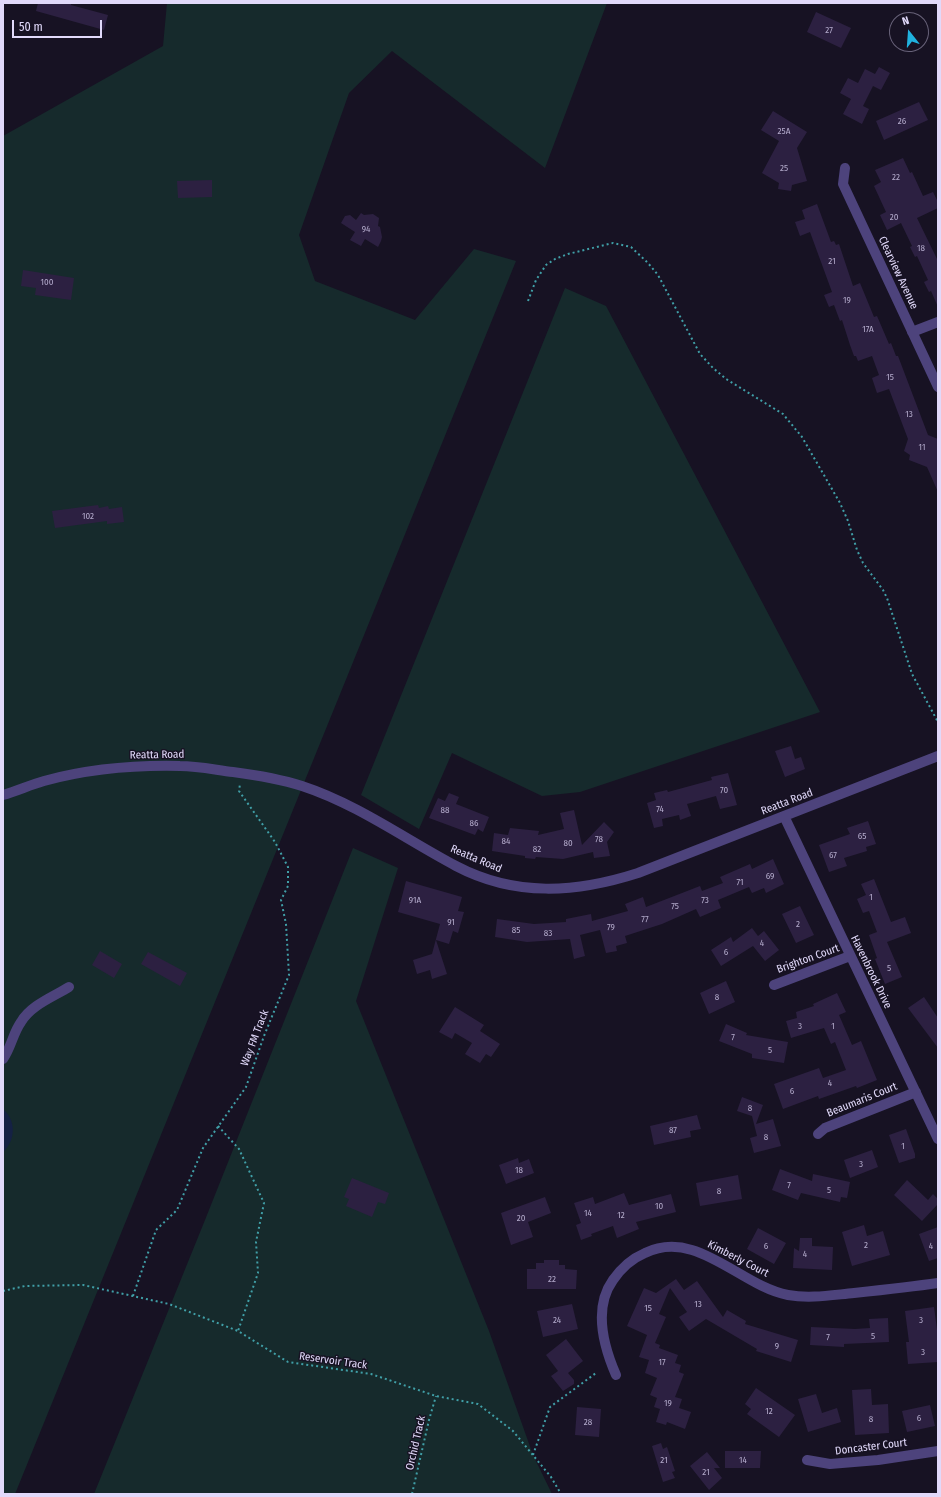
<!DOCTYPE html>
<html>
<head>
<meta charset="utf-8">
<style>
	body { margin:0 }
	#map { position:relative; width:941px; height:1497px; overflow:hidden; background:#171223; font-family:"Fira Sans Condensed",sans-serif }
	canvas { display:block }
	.frame { position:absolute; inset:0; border:4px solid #e1d9fa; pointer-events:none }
	.north { position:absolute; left:889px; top:12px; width:40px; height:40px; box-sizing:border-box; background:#171223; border:1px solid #686279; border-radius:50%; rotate:343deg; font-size:11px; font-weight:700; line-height:16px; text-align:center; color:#e1d9fa }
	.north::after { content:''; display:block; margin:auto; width:14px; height:18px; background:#20b2df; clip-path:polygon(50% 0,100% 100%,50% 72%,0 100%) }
	.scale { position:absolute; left:12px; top:20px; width:90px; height:18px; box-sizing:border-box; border:2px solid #e1d9fa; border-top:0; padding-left:5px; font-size:12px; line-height:14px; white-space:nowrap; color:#e1d9fa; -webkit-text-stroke:3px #171223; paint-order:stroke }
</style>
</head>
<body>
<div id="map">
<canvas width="941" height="1497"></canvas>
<div class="frame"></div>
<div class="north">N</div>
<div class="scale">50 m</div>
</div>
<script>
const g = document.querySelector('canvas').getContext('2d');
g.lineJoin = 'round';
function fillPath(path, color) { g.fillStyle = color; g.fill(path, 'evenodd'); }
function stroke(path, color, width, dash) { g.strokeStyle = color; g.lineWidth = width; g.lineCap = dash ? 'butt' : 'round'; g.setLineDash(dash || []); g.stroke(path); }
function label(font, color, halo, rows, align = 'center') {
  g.font = font + ' "Fira Sans Condensed",sans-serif'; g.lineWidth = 3; g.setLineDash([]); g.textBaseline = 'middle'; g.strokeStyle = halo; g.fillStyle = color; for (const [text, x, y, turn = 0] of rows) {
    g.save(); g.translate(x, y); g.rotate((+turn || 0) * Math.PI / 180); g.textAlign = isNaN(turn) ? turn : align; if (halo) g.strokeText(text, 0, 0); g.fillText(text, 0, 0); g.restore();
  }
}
fillPath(new Path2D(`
	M167 3H607L545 168 392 51 349 93 299 235 315 281 415 320 474 249 516 261 15 1494H3V136L163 46Z
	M565 288 606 306 820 712 580 792 542 796 452 753 419 829 361 795Z
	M353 848 398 868 356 1001 489 1331 533 1455 552 1494H94L205 1220Z`), '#162a2c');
fillPath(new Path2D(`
	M3 1109C16 1120 16 1140 3 1152Z`), '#152144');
fillPath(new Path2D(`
	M38 3H71V5L108 15 104 30 36 11Z
	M816 12 851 28 841 48 807 32Z
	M879 67 890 73 881 90 873 86 863 106 869 109 862 124 843 114 851 99 840 93 848 78 858 83 865 69 875 74Z
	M919 102 928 120 884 140 876 121Z
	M773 111 807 132 797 148 807 181 792 185 791 191 778 189 779 183 762 173 779 141 761 130Z
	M903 158 910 173 912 172 923 196 933 192 938 202V208L917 218 938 261V307L931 291 929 292 924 282 928 280 917 256 915 257 910 247 912 246 901 223 887 230 880 215 886 212 874 186 881 182 875 170Z
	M212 180V197L178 198 177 181Z
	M817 204 831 242 834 241 836 245 839 244 853 286 860 283 874 317 877 316 889 344 891 343 896 356H898L928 435 938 439V492L927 467 909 460 910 455 904 451 908 439 889 389 877 393 872 378 879 375 872 356 858 361 856 356H854L850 345 842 320 840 321 834 305 829 307 824 295 832 292 810 232 800 236 795 222 805 219 802 210Z
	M361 213 364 215 373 214 379 218 378 226 380 227 382 237 381 241 378 247 365 239 361 246 350 240 355 232 341 223 345 216 350 215 356 220Z
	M23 270 74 278 71 300 35 295 36 288 21 286Z
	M98 505 99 508 108 506 109 509 122 507 124 522 107 524V521L55 528 52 511Z
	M791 746 795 759 801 757 805 769 785 777 775 751Z
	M728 773 737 805 720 809 716 796 687 804 691 816 680 820 679 815 662 819 663 826 654 828 647 803 656 800 654 793 667 790 668 792 712 780 711 777Z
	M449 793 459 797 456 804 489 817 483 832 478 829 475 835 429 818 438 798 445 801Z
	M574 810 582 845 604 822 614 832 607 842 610 856 594 858 593 852 563 859 536 857 535 859 525 858V856L492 851 494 833 508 835 510 828 539 831 538 835 564 829 560 813Z
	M868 821 876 844 866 847 867 851 844 858 847 866 829 872 819 845 850 834 847 828Z
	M773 859 784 884 766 893 764 888 752 893 749 887 718 900 721 908 700 917 696 909 662 924 625 936 627 943 616 946 617 951 606 953 600 930 580 935 585 956 574 959 570 939 527 942 495 937 497 919 534 924 566 922V919L591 914 592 921 628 911 625 904 643 897 646 907 700 886 702 891 723 883 720 877 750 864 752 869Z
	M874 879 891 922 905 917 911 933 887 942 902 977 885 984 875 959 877 958 869 935 877 932 869 911 863 913 857 899 866 895 861 884Z
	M406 881 462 897 458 911 464 912 458 933 453 931 449 944 436 940 447 974 432 979 430 970 417 974 413 960 432 954 440 924 398 912Z
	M800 906 814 935 796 943 782 914Z
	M752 928 758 936 764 931 779 950 765 961 753 946 721 966 711 950 731 937 733 942Z
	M100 951 122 964 114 978 92 965Z
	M148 952 187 973 180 986 141 964Z
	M726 981 735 1002 709 1014 700 993Z
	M837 993 846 1012 839 1015 852 1045 861 1041 877 1080 857 1088 856 1086 819 1099 818 1096 783 1109 774 1084 819 1068 823 1078 846 1070 835 1042 831 1044 824 1028 791 1038 786 1021 797 1018 796 1012 814 1006 813 1004Z
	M924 997 938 1018V1048L908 1008Z
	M455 1007 484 1025 480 1031 500 1044 491 1057 486 1054 480 1063 465 1054 472 1043 455 1033 452 1039 439 1032Z
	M726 1024 747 1033 746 1035 788 1042 784 1063 752 1058V1054L719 1041Z
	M742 1097 763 1105 756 1124 773 1119 781 1146 754 1153 750 1138 757 1136 752 1116 737 1111Z
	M697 1115 701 1129 690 1131 691 1137 654 1145 650 1126Z
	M906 1129 915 1154V1158L899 1163 889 1135Z
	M872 1150 878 1167 850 1178 844 1160Z
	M518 1158 519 1163 529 1159 534 1173 506 1184 499 1165Z
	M780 1169 812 1181 813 1174 850 1182 847 1198 841 1197 840 1202 801 1193 798 1200 772 1190Z
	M738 1175 742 1199 700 1206 696 1183Z
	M352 1178 389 1193 385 1204 378 1202 372 1217 346 1206 349 1199 344 1197Z
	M907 1180 928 1200 933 1194 938 1199V1204L922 1221 894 1195Z
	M624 1193 629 1205 671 1194 676 1212 636 1222 639 1229 617 1238 613 1226 591 1234 592 1236 581 1240 576 1225 581 1223 574 1203 593 1197 595 1204Z
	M545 1197 551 1213 528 1222 533 1237 511 1245 501 1213Z
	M864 1225 867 1236 883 1231 890 1255 852 1266 842 1232Z
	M938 1227V1258L929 1261 919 1234Z
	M758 1228 786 1243 774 1264 747 1249Z
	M800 1238H812V1246L833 1247 832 1270 793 1268 794 1248 799 1251Z
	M544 1260H559V1265H565V1269L577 1270 576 1289H527V1269H536V1263H544Z
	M676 1279 684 1290 697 1281 723 1317 727 1310 746 1321 745 1324 798 1340 791 1362 756 1351 757 1349 706 1319 689 1331 679 1317 687 1312 670 1288 659 1314 666 1317 655 1343 660 1345 659 1348 678 1355 675 1363 681 1365 679 1372 684 1374 675 1397 682 1399 679 1408 691 1412 685 1429 667 1422 666 1425 656 1422 660 1409 654 1407 657 1398 650 1395 657 1378 645 1373 649 1360 639 1357 647 1335 627 1326 644 1288 656 1293Z
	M572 1304 578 1329 543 1337 537 1311Z
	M934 1307 938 1337V1362L908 1364 906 1342H909L905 1311Z
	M888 1318 889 1342 844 1344V1347L810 1345 811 1327 855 1329 870 1328 869 1319Z
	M566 1339 583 1361 568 1373 574 1380V1384L563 1391 551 1376 558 1371 546 1355Z
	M756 1388 795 1415 779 1437 747 1414 751 1409 745 1404Z
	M871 1389 872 1405 888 1404 889 1433 855 1435 852 1390Z
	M816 1394 822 1413 837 1408 841 1422 808 1432 798 1399Z
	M930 1405 935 1426 907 1432 902 1411Z
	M577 1407 601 1409 599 1437 575 1435Z
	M661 1443 663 1449 667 1447 675 1471 672 1472 675 1478 663 1482 652 1446Z
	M725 1451H761L760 1468H725Z
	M707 1452 720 1468H714L722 1478 709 1490 690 1466Z`), '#2c2041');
stroke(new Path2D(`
	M528 301 536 280 546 265 555 259 568 254 613 243 631 247 648 263 658 275 700 354 713 368 726 379 783 414 802 437 840 503 848 521 857 550 863 563 883 590 887 598 912 674 938 722
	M218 1126 239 1149 264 1203 256 1242 258 1273 238 1331
	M3 1291 25 1286 83 1285 169 1304 238 1331 288 1362 371 1374 436 1396 478 1404 513 1431 551 1477 561 1494
	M133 1296 156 1230 177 1210 203 1148 246 1087 264 1036 289 975 286 924 281 900 288 886V867L275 842 239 791 240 784
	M533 1455 550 1407 596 1373
	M412 1494 429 1420 436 1396`), '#409fa7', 2, [2, 3]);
stroke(new Path2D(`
	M845 168 843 184 938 387
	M912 332 938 322
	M3 795C17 791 30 785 44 781 88 769 135 765 180 766 198 766 216 770 233 772 256 775 280 779 302 786 357 804 405 839 456 866 515 897 576 893 638 873L938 756
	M784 816 938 1139
	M774 985 850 956
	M3 1059C11 1048 13 1033 21 1022 31 1005 53 997 69 987
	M818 1134 825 1128 916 1092
	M616 1375C603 1345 593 1308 613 1280 622 1267 631 1259 645 1253 697 1228 740 1286 788 1295 810 1299 832 1295 854 1293 882 1290 910 1287 938 1283
	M807 1460 830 1464 878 1460 938 1451`), '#4d437c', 10);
label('9px', '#b4abcc', null, [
	["27",829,30],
	["26",902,121],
	["25A",784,131],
	["25",784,168],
	["22",896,177],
	["20",894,217],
	["94",366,229],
	["18",921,248],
	["21",832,261],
	["100",47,282],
	["19",847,300],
	["17A",868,329],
	["15",890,377],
	["13",909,414],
	["11",922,447],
	["102",88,516],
	["70",724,790],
	["74",660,809],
	["88",445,810],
	["86",474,823],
	["65",862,836],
	["78",599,839],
	["84",506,841],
	["80",568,843],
	["82",537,849],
	["67",833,855],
	["69",770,876],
	["71",740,882],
	["1",871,897],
	["91A",415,900],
	["73",705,900],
	["75",675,906],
	["77",645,919],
	["91",451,922],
	["2",798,924],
	["79",611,927],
	["85",516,930],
	["83",548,933],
	["4",762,943],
	["6",726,952],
	["5",889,968],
	["8",717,997],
	["3",800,1026],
	["1",833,1026],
	["7",733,1037],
	["5",770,1050],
	["4",830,1083],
	["6",792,1091],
	["8",750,1108],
	["87",673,1130],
	["8",766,1137],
	["1",903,1146],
	["3",861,1164],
	["18",519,1170],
	["7",789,1185],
	["5",829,1190],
	["8",719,1191],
	["10",659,1206],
	["14",588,1213],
	["12",621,1215],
	["20",521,1218],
	["2",866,1245],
	["6",766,1246],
	["4",931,1246],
	["4",805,1254],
	["22",552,1279],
	["13",698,1304],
	["15",648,1308],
	["24",557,1320],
	["3",921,1320],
	["5",873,1336],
	["7",828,1337],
	["9",777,1346],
	["3",923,1352],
	["17",662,1362],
	["19",668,1403],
	["12",769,1411],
	["6",919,1418],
	["8",871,1419],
	["28",588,1422],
	["21",664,1460],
	["14",743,1460],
	["21",706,1472]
]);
label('11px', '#e1d9fa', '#171223', [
	["Clearview Avenue",898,273,65],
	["Reatta Road",157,755,-1],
	["Reatta Road",787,802,-21],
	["Reatta Road",476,859,23],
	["Brighton Court",808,959,-20],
	["Havenbrook Drive",871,972,64],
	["Way FM Track",255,1038,-69],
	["Beaumaris Court",862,1100,-22],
	["Kimberly Court",738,1259,27],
	["Reservoir Track",333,1361,8],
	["Orchid Track",416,1443,-77],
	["Doncaster Court",871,1447,-7]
]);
</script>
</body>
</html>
